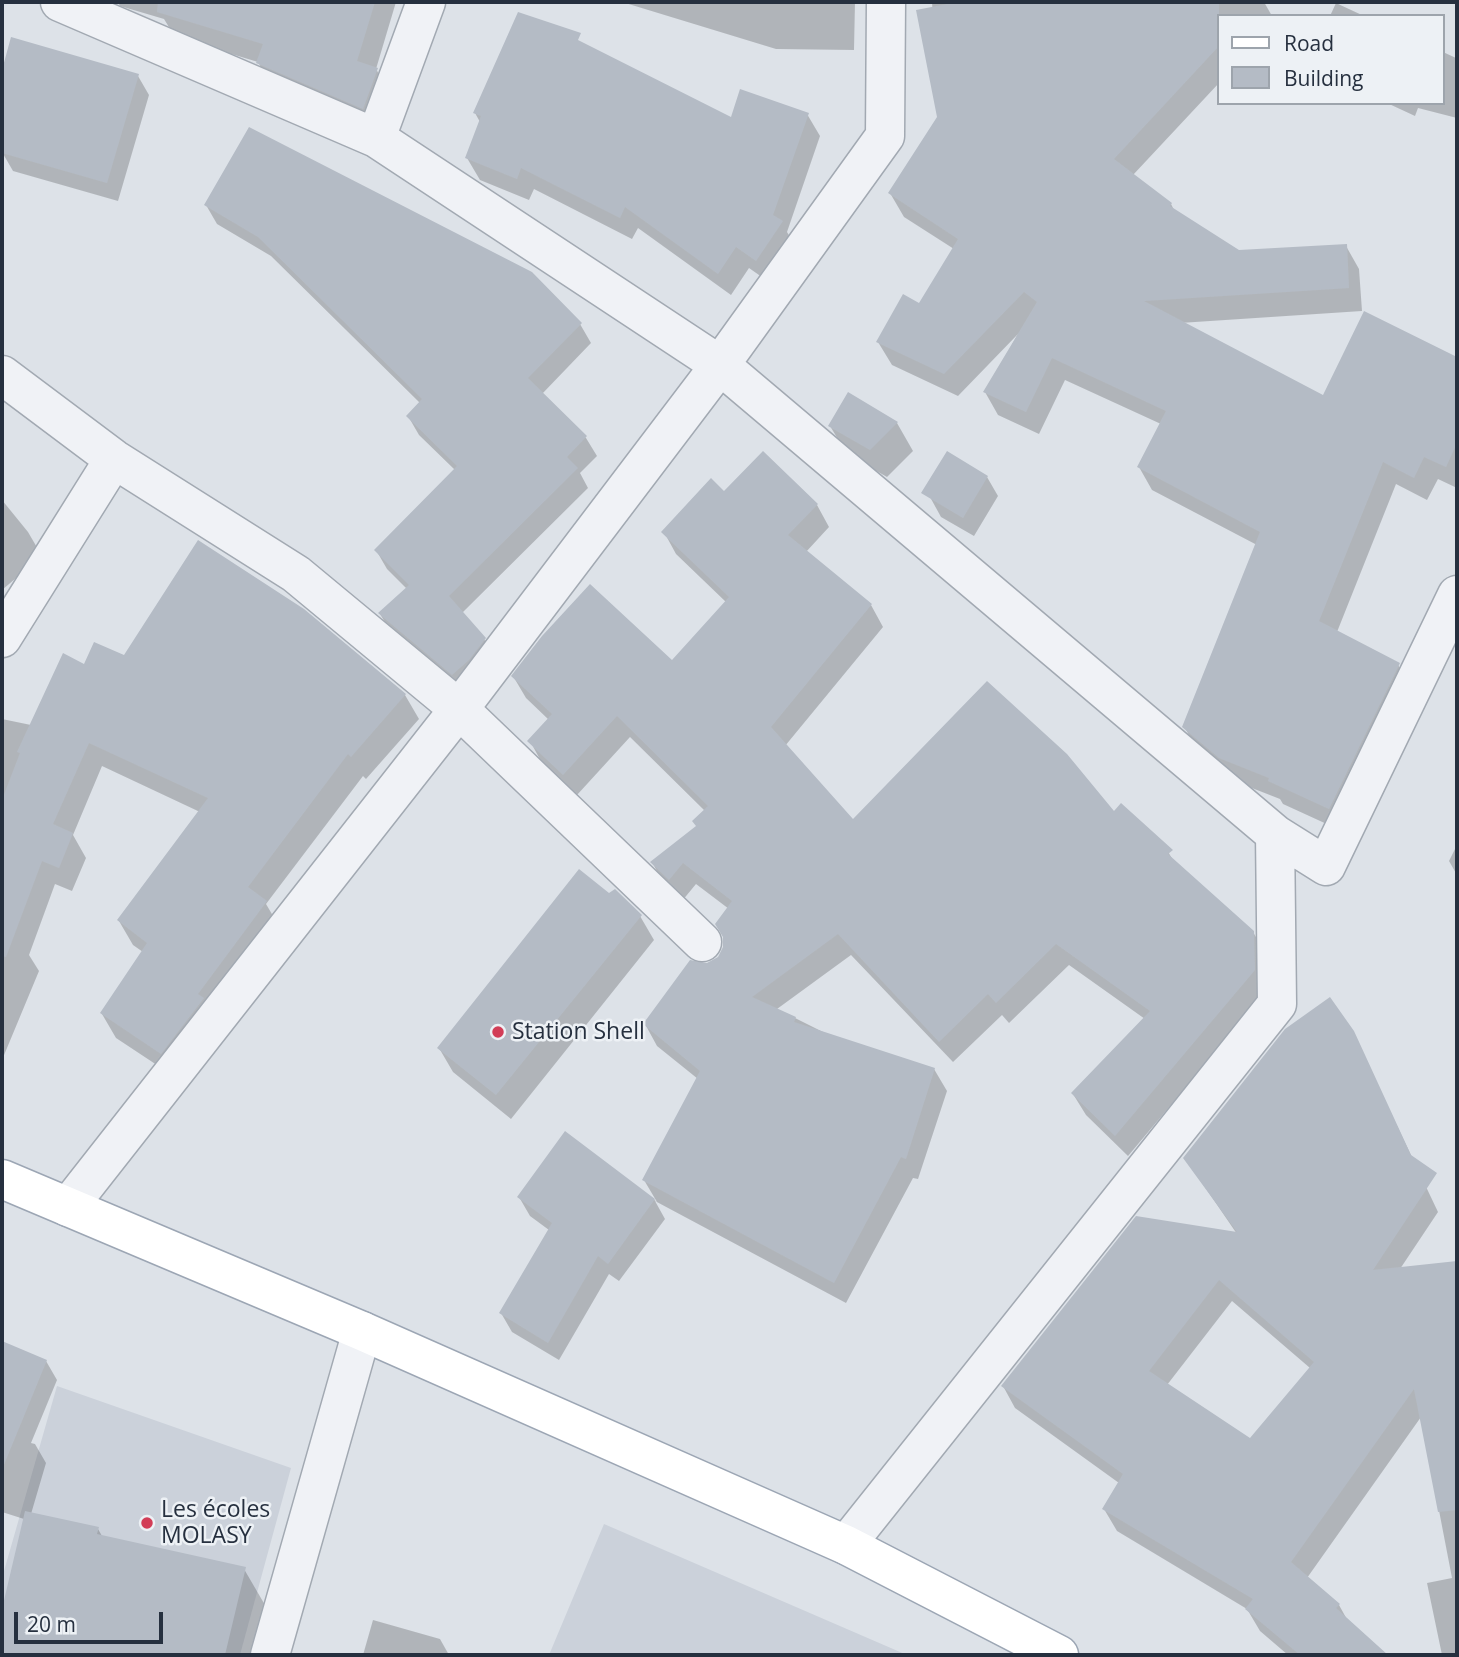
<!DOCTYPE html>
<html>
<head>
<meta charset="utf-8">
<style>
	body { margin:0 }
	#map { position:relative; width:1459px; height:1657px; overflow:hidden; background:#dde2e8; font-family:"Open Sans",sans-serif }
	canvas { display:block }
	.frame { position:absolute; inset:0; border:4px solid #26303f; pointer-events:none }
	.legend { position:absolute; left:1217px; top:14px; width:228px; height:91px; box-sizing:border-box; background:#edf1f5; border:2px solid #9da4ac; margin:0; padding:9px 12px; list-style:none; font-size:21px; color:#26303f }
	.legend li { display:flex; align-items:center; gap:14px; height:35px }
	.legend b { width:35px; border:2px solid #9da4ac }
	.scale { position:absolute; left:14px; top:1612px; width:149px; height:32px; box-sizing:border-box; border:4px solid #26303f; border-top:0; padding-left:9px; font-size:21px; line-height:24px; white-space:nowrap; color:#26303f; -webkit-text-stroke:5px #edf1f5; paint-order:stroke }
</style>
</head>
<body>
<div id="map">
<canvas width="1459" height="1657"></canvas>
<div class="frame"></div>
<ul class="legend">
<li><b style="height:9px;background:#fff"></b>Road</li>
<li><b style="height:19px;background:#b4bbc5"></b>Building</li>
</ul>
<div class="scale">20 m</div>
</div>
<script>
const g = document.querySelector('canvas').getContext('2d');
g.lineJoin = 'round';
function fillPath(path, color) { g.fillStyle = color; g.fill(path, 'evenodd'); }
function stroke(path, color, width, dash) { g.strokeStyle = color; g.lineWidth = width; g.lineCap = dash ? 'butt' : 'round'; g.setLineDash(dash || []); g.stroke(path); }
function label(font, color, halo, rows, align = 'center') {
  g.font = font + ' "Open Sans",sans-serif'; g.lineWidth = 5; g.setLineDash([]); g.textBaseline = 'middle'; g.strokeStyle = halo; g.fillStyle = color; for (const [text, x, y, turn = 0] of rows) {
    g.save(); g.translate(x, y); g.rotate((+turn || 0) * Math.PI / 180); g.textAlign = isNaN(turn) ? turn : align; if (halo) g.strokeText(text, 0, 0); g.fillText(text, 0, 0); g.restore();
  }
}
fillPath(new Path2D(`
	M57 1386 291 1468 240 1655H2V1578Z
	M604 1524 907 1655H549Z`), '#cbd1da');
fillPath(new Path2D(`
	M118 2H396L376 69 391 95 377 132 272 87 258 62 175 37 164 19 120 6Z
	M622 2H855L854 50 776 49Z
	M932 2H1264L1272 16H1219V83L1133 175 1171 204 1175 212 1239 252 1346 246 1359 269 1362 311 1180 323 1323 397 1365 313 1457 359V488L1438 479 1427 500 1396 484 1337 632 1398 665 1412 688 1342 831 1283 804 1280 799 1234 781 1197 750 1184 726 1257 545 1152 490 1139 467 1161 424 1065 380 1039 434 998 415 985 392 1018 334 958 396 892 365 878 342 919 306 954 249 904 217 890 193 939 117Z
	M1336 3 1364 16H1330Z
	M12 39 138 76 149 95 118 201 13 171 2 152 7 137 2 135V76Z
	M1443 52 1456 58 1457 53V118L1418 108 1415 116 1387 103H1443Z
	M475 113 732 120 807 114 820 136 787 232 795 245 769 282 749 268 731 295 638 228 632 239 534 189 529 200 480 180 467 158 480 122Z
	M206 205 580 324 591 343 542 394 586 438 597 456 580 473 588 488 462 613 484 639 495 658 464 693 391 632 380 614 407 589 387 569 376 550 455 470 419 435 408 416 420 403 271 256 217 224Z
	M897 423 913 451 887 477 847 454 830 426Z
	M764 453 817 505 829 527 806 552 871 605 883 627 785 746 853 821 1114 814 1163 843 1174 862 1253 932 1266 954V992L1128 1156 1086 1115 1073 1094 1145 1019 1069 965 1009 1023 1002 1015 953 1062 851 955 777 1009 831 1036 934 1069 947 1091 918 1179 913 1178 846 1303 655 1201 665 1219 619 1281 609 1274 559 1360 512 1332 501 1313 549 1230 530 1216 519 1197 565 1134 657 1202 644 1180 698 1079 657 1046 645 1024 708 965 720 958 725 947 729 909 696 884 682 901 664 884 652 862 697 827 705 811 630 737 577 795 542 763 530 741 549 720 526 698 513 676 672 662 727 603 676 554 664 532 725 493Z
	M987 477 998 496 974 536 941 517 930 497Z
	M2 500 28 532 42 556 2 590Z
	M125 658 405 695 419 719 366 779 363 776 266 904 279 926 175 1077 116 1038 102 1014 143 952 133 945 119 921 200 812 102 766 73 835 86 858 72 891 55 884 29 955 39 971 2 1060V719L31 725 85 666Z
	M1457 845V875L1449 861Z
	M609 895 640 916 654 940 511 1119 453 1072 439 1048Z
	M1353 1033 1438 1212 1400 1269 1457 1262V1655H1442L1427 1583 1452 1578 1421 1417 1307 1578 1339 1605 1349 1623 1385 1655H1288L1260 1631 1247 1609 1117 1531 1104 1509 1119 1483 1015 1408 1003 1386 1237 1234 1185 1158ZM1232 1301 1310 1368 1250 1440 1167 1385Z
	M2 1343 46 1361 57 1380 31 1443 35 1444 46 1463 31 1514 98 1529 102 1536 244 1569 265 1605 253 1655H2V1617L24 1519 2 1512Z
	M373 1620 440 1639 449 1655H363Z`), '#0003');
fillPath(new Path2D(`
	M158 2H375L357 61 378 68 363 109 256 63 263 44 157 12Z
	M958 2H1219V46L1114 159 1172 203 1170 206 1239 250 1347 244 1349 288 1144 301 1323 395 1364 311 1457 357V443L1446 467 1424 457 1414 478 1383 462 1319 621 1400 663 1329 809 1268 781 1269 778 1219 758 1182 727 1260 532 1137 467 1166 411 1052 358 1026 412 983 392 1037 302 1024 292 944 374 876 342 903 294 919 303 958 239 888 193 937 117 916 10Z
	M518 12 581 33 578 40 731 117 740 89 809 113 773 215 783 221 756 261 736 247 718 274 625 207 620 218 521 168 517 179 465 158 481 116 473 113Z
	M11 37 139 74 107 183 2 153V70Z
	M249 127 532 272 582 323 528 378 587 436 567 457 578 468 449 596 486 638 469 660 452 675 378 613 409 585 374 550 457 466 406 416 422 399 258 237 204 205Z
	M848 392 898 422 870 450 828 426Z
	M763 451 818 504 788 535 872 604 771 727 853 819 987 681 1067 754 1114 811 1121 803 1173 850 1168 854 1254 931 1255 970 1115 1136 1071 1093 1150 1011 1056 944 996 1003 988 994 939 1042 838 934 752 997 796 1017 794 1022 935 1068 906 1159 901 1157 834 1283 642 1180 700 1071 643 1024 690 960 707 963 718 957 723 947V937L715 924 732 901 683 863 669 880 650 862 696 826 692 821 708 806 617 716 563 775 527 741 552 714 511 676 542 636 590 584 672 660 729 597 661 532 711 478 724 491Z
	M947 451 988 476 963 518 921 493Z
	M198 540 304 609 406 694 351 757 348 754 248 887 267 901 198 994 204 998 161 1054 100 1013 147 943 117 920 208 798 89 743 53 824 73 833 59 868 42 861 6 957 2 956V800L20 753 17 752 63 653 84 664 94 642 124 655Z
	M579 869 609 893 615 889 642 915 496 1095 437 1048Z
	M1330 997 1354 1031 1411 1155 1437 1173 1373 1270 1457 1261V1510L1438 1512 1414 1389 1291 1562 1340 1604 1336 1608 1388 1655H1300L1245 1609 1253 1599 1102 1509 1123 1474 1001 1386 1136 1216 1237 1232 1183 1158 1285 1029ZM1219 1280 1314 1362 1250 1438 1149 1371Z
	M565 1131 655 1199 608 1264 598 1256 548 1343 499 1313 552 1223 517 1197Z
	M2 1341 47 1360 3 1467 2 1466Z
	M25 1511 99 1527 97 1534 246 1567 225 1655H2V1609Z`), '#b4bbc5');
const minor = new Path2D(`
	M60 2 376 138 426 2
	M376 138 720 365 1275 834 1277 1004 846 1545
	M2 375 114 459 296 574 459 709 702 942
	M2 638 114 459
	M1275 834 1326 866 1457 595
	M68 1207 459 709 720 365 885 136 886 2
	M270 1655 362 1331`);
const major = new Path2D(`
	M2 1179 362 1331 846 1545 1059 1655`);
stroke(minor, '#a2a9b2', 41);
stroke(major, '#9ca6b4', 41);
stroke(minor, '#f0f2f6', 38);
stroke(major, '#fff', 38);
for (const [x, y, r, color] of [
	[498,1032,7,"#d23d57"],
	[147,1523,7,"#d23d57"]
]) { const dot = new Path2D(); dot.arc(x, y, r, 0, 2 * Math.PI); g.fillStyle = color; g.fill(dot); stroke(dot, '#edf1f5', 2.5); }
label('23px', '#26303f', '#edf1f5', [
	["Station Shell",512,1032],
	["Les écoles",161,1510],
	["MOLASY",161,1536]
], 'left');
</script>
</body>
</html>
